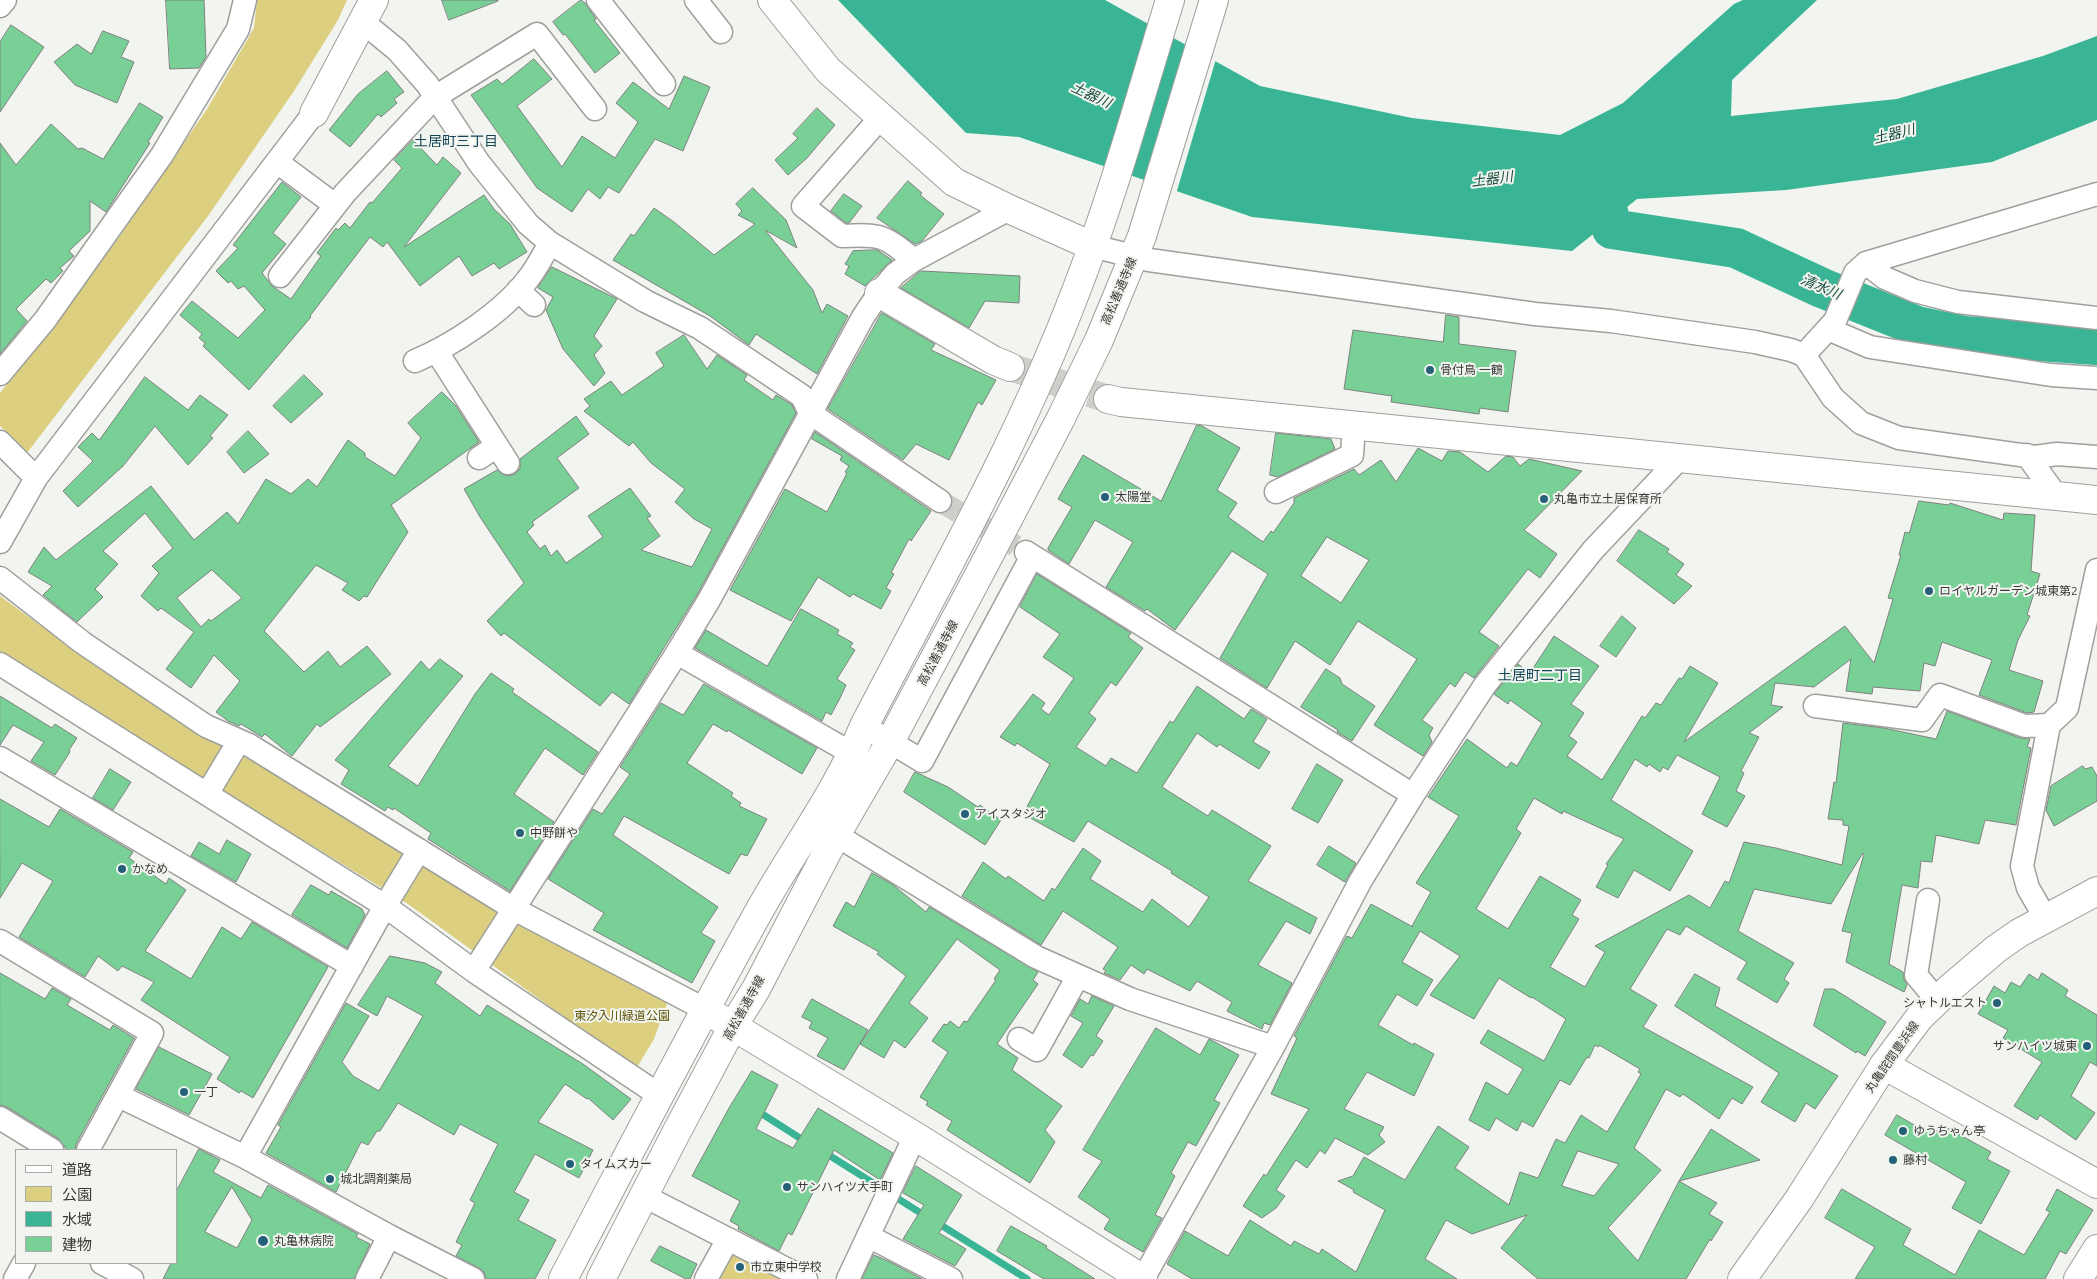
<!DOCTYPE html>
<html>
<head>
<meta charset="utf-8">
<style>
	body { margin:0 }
	#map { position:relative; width:2097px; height:1279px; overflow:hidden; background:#f1f4ef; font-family:Ubuntu,"Noto Sans JP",sans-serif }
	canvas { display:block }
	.legend { position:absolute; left:15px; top:1149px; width:162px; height:115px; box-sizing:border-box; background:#f1f4ef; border:1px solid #a7aaa6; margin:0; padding:6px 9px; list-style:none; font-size:15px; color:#393a38 }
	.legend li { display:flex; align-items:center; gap:10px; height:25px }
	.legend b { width:25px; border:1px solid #a7aaa6 }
</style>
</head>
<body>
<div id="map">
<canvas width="2097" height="1279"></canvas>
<ul class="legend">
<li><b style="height:6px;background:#fff"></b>道路</li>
<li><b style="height:14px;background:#ddcf80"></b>公園</li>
<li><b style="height:14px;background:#39b494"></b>水域</li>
<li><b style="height:14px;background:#79d097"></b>建物</li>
</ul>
</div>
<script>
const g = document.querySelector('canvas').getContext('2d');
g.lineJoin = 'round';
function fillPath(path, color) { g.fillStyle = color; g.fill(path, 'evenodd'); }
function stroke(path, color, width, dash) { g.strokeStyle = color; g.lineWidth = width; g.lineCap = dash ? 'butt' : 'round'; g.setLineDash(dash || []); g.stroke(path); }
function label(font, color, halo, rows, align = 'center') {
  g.font = font + ' Ubuntu,"Noto Sans JP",sans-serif'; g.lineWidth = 4; g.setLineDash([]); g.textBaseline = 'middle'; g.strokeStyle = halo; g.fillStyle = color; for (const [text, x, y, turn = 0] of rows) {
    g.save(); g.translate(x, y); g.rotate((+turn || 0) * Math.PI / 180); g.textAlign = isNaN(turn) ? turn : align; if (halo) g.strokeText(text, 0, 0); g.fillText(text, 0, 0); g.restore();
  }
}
fillPath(new Path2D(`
	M257 0H347L338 20 294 91 208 216 27 453 0 426V393L118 239 207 109 254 28Z
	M0 596 70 647 194 732 290 780 668 1001 654 1039 636 1069 408 904 190 771 68 692 0 652Z
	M731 1254 780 1279H718Z`), '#ddcf80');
fillPath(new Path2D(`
	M838 0H1105L1260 86 1412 118 1560 135 1623 103 1734 4 1743 0H1817L1732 80 1731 116 1897 99 2043 56 2097 36V120L1992 162 1786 190 1637 199 1572 251 1252 217 1019 137 966 133Z`), '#39b494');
fillPath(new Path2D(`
	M1188 43 1216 59 1176 194 1145 183Z`), '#f1f4ef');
stroke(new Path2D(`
	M756 1110 806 1142
	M824 1152 927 1217
	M936 1222 1027 1279`), '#39b494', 7);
stroke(new Path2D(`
	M1597 166 1612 229 1736 248 1822 288 1917 326 1965 336 2097 345`), '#39b494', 40);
const building = new Path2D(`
	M166 0H204L206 57 199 68 170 69Z
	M442 0H498V1L449 20Z
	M581 0 585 3 596 19 594 20 620 53 595 73 565 34 563 35 553 22Z
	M11 25 44 47 0 112V42Z
	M103 31 129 41 121 57 134 62 117 103 75 85 54 62 77 44 91 54Z
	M534 59 552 79 517 106 562 167 582 136 615 158 638 122 616 103 633 82 669 109 684 76 710 87 683 151 655 139 619 193 608 187 600 199 588 189 572 212 537 188 471 95 497 79 502 84Z
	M387 71 404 92 394 99 397 103 381 117 378 114 350 147 329 130 358 94Z
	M140 103 163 117 148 142 150 143 106 212 90 201V231L69 251 74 256 60 268 63 271 51 283 46 279 16 309 27 321 0 354V143L16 165 51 124 78 149 82 148 103 159Z
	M817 108 835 125 807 158 788 175 775 160 798 138 793 134Z
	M413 140 437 165 443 157 461 173 404 247 484 195 494 209 510 224 527 252 499 269 494 263 472 276 459 256 420 286 387 242 383 247 370 237 310 316 311 317 249 390 203 346 205 343 199 338 202 334 180 315 192 301 238 338 265 310 244 286 238 289 231 281 228 283 216 271 238 248 233 245 282 182 301 197 273 233 286 244 262 273 272 286 291 299 321 256 317 253 336 228 338 230 345 223 350 228 370 202 372 203 402 168 394 160Z
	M908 181 922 193 920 195 944 214 922 241 915 244 877 218Z
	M753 188 786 220 797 248 765 230 813 290 822 313 827 304 848 316 817 374 756 334 749 345 710 316 613 260 631 234 634 236 654 208 674 222 714 255 755 224 738 215 742 211 736 204Z
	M844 194 862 206 849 223H846L831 211Z
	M877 250 892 260 865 286 845 274 849 266 845 264 853 251Z
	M552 267 617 299 594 336 602 346 594 355 605 373 594 386 563 349 546 310 553 297 538 288Z
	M921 271 1020 276 1019 303 985 301 969 328 901 288Z
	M882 313 935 344 931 350 996 380 982 405 978 402 949 460 916 444 903 460 828 409Z
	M1446 315 1459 317V344L1516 351 1508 412 1480 408 1479 414 1391 402 1392 396 1344 389 1353 330 1443 342Z
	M684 335 707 369 717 355 747 375 744 380 773 400 776 395 792 405 796 413 698 593 629 704 612 692 600 706 504 633 501 636 487 621 524 583 480 517 464 489 497 470 502 474 508 476 515 474 520 469V459L576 416 589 434 557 458 579 488 532 522 534 525 527 532 540 549 545 545 551 556 557 550 566 563 603 537 588 516 630 488 651 516 647 518 660 536 641 550 692 567 712 529 694 519 675 502 685 489 651 463 633 442 629 446 584 411 590 406 584 399 611 381 622 395 664 366 656 353Z
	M304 375 323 394 291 423 273 406Z
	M145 377 188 410 200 395 228 415 210 436 213 438 188 465 155 426 123 466 78 507 63 491 93 461 78 447 92 433 99 440Z
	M442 392 456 406 479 442 391 505 408 532 367 597 364 596 359 601 342 590 348 583 316 565 264 631 304 672 328 651 340 667 367 646 391 674 320 727 317 724 292 756 265 734 262 737 241 724 239 726 228 721 216 712 240 681 214 655 191 688 166 669 194 632 161 608 158 611 141 596 159 573 152 566 173 548 145 513 103 551 118 564 95 589 103 597 77 622 43 595 52 586 28 572 44 547 56 560 151 486 194 540 227 512 238 524 266 479 291 494 308 479 317 487 348 440 365 453V457L395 476 421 438 408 423ZM212 570 242 598 211 621 209 619 201 627 177 598Z
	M1197 425 1202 426 1240 448 1217 490 1237 503 1228 517 1263 542 1271 531 1273 533 1294 503V498L1354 469 1359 475 1381 460 1396 482 1418 448 1442 461 1448 451 1460 452 1488 472 1506 456 1513 457 1520 466 1529 459 1582 471 1524 530 1557 554 1540 578 1528 569 1479 632 1499 646 1474 678 1465 672 1455 687 1450 683 1422 720 1433 728 1429 735 1432 742 1423 756 1374 725 1417 659 1358 621 1330 665 1295 641 1267 688 1220 658 1268 574 1232 551 1175 630 1147 609 1145 611 1106 587 1133 542 1095 520 1069 564 1048 550V548L1072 507 1058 499 1083 455 1161 501ZM1327 537 1369 560 1341 603 1301 576Z
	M248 431 269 454 244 473 227 452Z
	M815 432 931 511 911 541 909 539 891 573 894 574 886 588 891 591 881 609 853 594 850 597 818 577 791 621 730 590 785 489 827 512 847 473 845 472 849 466 840 460 842 456 812 439Z
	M1276 433 1331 439 1335 449 1278 477 1270 475Z
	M1919 501 1949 505 1950 503 2003 520 2004 513 2035 515 2031 571 2040 574 2027 615 2030 616 2018 640 2009 670 2043 681 2034 712 2027 713 1979 695 1992 660 1942 642 1935 666 1924 663 1920 691 1873 687 1872 694 1846 691 1851 659 1814 687 1775 683 1771 705 1783 707 1749 733 1759 737 1741 771 1744 773 1736 791 1745 796 1727 827 1702 814 1720 777 1677 755 1668 770 1663 767 1660 772 1649 764 1647 767 1635 759 1611 800 1693 851 1670 891 1634 870 1618 898 1596 887 1608 865 1606 864 1624 839 1563 811 1562 814 1534 798 1516 829 1521 833 1476 909 1508 929 1540 876 1581 900 1572 915 1579 919 1550 967 1585 987 1605 952 1595 946 1689 895 1710 908 1725 881 1729 883 1744 842 1776 848 1842 865 1849 826 1843 825V820L1828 819 1834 782 1836 783 1843 723 1884 728 1936 739 1947 711 2020 738 2030 739 2027 747 2031 748 2016 825 1985 820 1979 844 1936 835 1932 862 1921 861 1918 888 1902 885 1889 964 1903 972 1904 979 1907 985 1904 992 1846 962 1852 933 1842 931 1864 854 1863 853 1831 904 1754 889 1738 931 1794 963 1784 979 1789 983 1777 1003 1737 979 1747 962 1686 926 1680 935 1667 929 1630 989 1657 1005 1643 1027 1753 1087 1742 1104 1732 1098 1719 1119 1683 1094 1680 1097 1666 1089 1634 1148 1661 1170 1608 1228 1638 1261 1679 1181 1711 1129 1760 1160 1679 1181 1717 1203 1709 1214 1723 1222 1711 1241 1710 1239 1686 1279H1538L1501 1248 1527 1215 1472 1234 1446 1220 1425 1259 1457 1279H1192L1167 1264 1185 1231 1228 1256 1250 1220 1291 1246 1294 1241 1319 1254 1322 1249 1356 1272 1385 1210 1353 1192 1354 1190 1338 1181 1353 1176 1364 1157 1405 1180 1438 1126 1469 1147 1455 1168 1509 1205 1520 1172 1538 1178 1556 1139 1565 1143 1581 1115 1607 1132 1641 1074 1638 1072 1640 1069 1599 1045 1598 1047 1595 1045 1589 1058 1587 1057 1570 1085 1560 1080 1533 1127 1522 1121 1517 1131 1496 1118 1489 1131 1469 1120 1486 1082 1508 1095 1523 1069 1480 1043 1488 1030 1544 1061 1566 1019 1532 997 1531 998 1499 978 1474 1019 1430 995 1460 956 1420 931 1402 962 1433 980 1417 1006 1397 994 1378 1025 1413 1045 1414 1043 1434 1054 1414 1096 1367 1072 1344 1109 1384 1127 1379 1135 1385 1142 1368 1155 1335 1138 1325 1154 1320 1150 1307 1168 1296 1160 1276 1190 1285 1196 1276 1208 1262 1218 1243 1206 1264 1174 1266 1176 1309 1109 1271 1094 1297 1038 1294 1036 1345 939 1347 936 1352 938 1371 904 1413 927 1412 926 1431 892 1416 883 1459 816 1428 797 1467 739 1507 768 1511 762 1517 766 1542 723 1510 700 1508 704 1494 694 1518 664 1530 673 1554 636 1599 666 1571 704 1584 713 1569 736 1577 742 1567 756 1602 780 1642 716 1645 718 1656 703 1661 705 1679 678 1682 679 1690 666 1718 683 1684 742 1845 626 1874 663 1893 599 1888 598 1901 555H1899L1905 532 1909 533ZM1578 1151 1619 1164 1594 1196 1562 1186Z
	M1639 530 1669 549 1667 552 1684 564 1676 575 1692 586 1674 604 1617 561Z
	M1037 574 1131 633 1128 637 1143 648 1116 686 1111 682 1089 713 1096 719 1076 747 1106 766 1111 758 1137 773 1170 721 1173 723 1197 686 1244 719 1251 709 1267 719 1253 742 1270 752 1259 769 1219 744 1217 747 1197 733 1162 787 1208 816 1212 810 1271 846 1248 881 1317 918 1310 934 1286 921 1258 965 1292 983 1270 1025 1264 1023 1262 1029 1227 1011 1232 1002 1197 981 1190 991 1147 969 1144 974 1131 965 1120 980 1104 973 1106 971 1103 969 1118 947 1063 911 1041 945 962 896 983 862 1006 879 1008 876 1044 901 1052 888 1055 890 1083 848 1101 861 1090 879 1143 912 1152 899 1189 927 1209 897 1171 873 1172 871 1088 821 1074 842 1023 814 1050 764 1017 743 1015 746 1000 737 1033 694 1045 703 1041 709 1049 715 1074 678 1043 657 1060 634 1020 607Z
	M801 609 839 630 837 634 853 643 850 647 855 650 837 679 846 685 840 698 831 715 826 712 822 721 695 648 706 630 767 666Z
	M1622 616 1636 628 1616 657 1600 646Z
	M440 659 463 676 388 766 418 786 475 694 491 673 514 689 512 692 598 752 583 775 545 748 514 794 554 822 510 891 428 839 431 833 394 808 393 810 388 807 385 811 341 784 349 770 335 760 421 661 429 670Z
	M1326 669 1340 678 1342 684 1375 706 1352 741 1337 732 1338 730 1301 707Z
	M704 684 817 748 802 774 728 730 727 732 713 724 687 763 733 793 731 796 741 803 739 806 767 819 747 856 741 854 729 874 624 816 613 835 718 907 701 933 715 941 692 983 593 930 604 913 548 879 593 809 602 814 630 774 620 767 661 703 683 715Z
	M0 696 52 728 55 724 77 738 69 750 70 752 55 775 31 761 44 742 13 725 0 745Z
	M1317 764 1343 780 1318 823 1292 809Z
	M2083 766 2085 769 2092 767 2097 776V801L2054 826 2046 810 2051 786Z
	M110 769 131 782 113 810 93 798Z
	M915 772 948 787 978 807 980 805 1001 820 985 845 904 792Z
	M0 799 49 827 60 809 133 852 129 858 166 884 169 878 186 890 145 951 191 979 222 927 241 939 252 922 328 967 253 1098 241 1091 239 1093 217 1079 230 1057 141 1000 154 982 122 966 118 971 98 956 85 977 19 937 53 881 22 863 0 898Z
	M227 840 251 854 236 882 191 856 199 842 219 854Z
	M1329 846 1356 863 1345 882 1317 865Z
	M872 873 892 884 926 912 929 907 1038 972 1033 980 1038 984 997 1044 1018 1058 1012 1070 1062 1106 1045 1130 1055 1142 1030 1183 947 1130 952 1121 926 1105 928 1102 920 1097 948 1052 932 1041 944 1024 947 1025 950 1021 959 1028 964 1021 967 1022 996 980 994 979 1000 970 957 939 909 1003 928 1018 905 1048 894 1040 884 1058 860 1044 906 976 877 954 879 952 833 926 846 902 854 907Z
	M311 885 329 895 331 891 362 909 365 915 347 948 292 915Z
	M390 956 425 963 442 972 435 983 480 1016 487 1005 583 1064 631 1099 613 1120 588 1098 587 1099 565 1084 538 1122 593 1150 579 1178 535 1154 514 1192 529 1200 518 1220 556 1240 535 1279H486L484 1272 479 1268 456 1256 462 1245 456 1242 475 1203 470 1200 498 1144 460 1124 454 1135 398 1103 380 1131H377L368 1145 361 1142 336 1192 266 1153 281 1127 278 1125 346 1003 369 1016 342 1062 353 1076 379 1091 423 1016 387 996 377 1016 358 1005Z
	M0 973 45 999 52 988 71 999 67 1005 110 1030 113 1025 134 1038 76 1144 75 1150H67L59 1139 7 1107 0 1105Z
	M2042 973 2068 990 2065 996 2097 1015V1066L2090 1062 2071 1096 2095 1113 2076 1140 2040 1115 2037 1120 2014 1106 2042 1062 2003 1038 2008 1030 1978 1014 1994 986 2005 993 2011 982 2020 987 2029 974 2038 980Z
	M1695 974 1720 988 1715 1006 1838 1076 1815 1109 1806 1103 1795 1122 1761 1102 1779 1073 1675 1006Z
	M1825 989H1834L1886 1022 1865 1056 1857 1051 1856 1053 1814 1026Z
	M1092 996 1114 1006 1096 1036 1103 1041 1093 1056 1091 1055 1082 1068 1063 1055 1083 1023 1071 1016 1080 999 1088 1004Z
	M812 999 868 1030 844 1070 817 1056 828 1038 809 1028 812 1022 802 1017Z
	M1156 1028 1200 1055 1209 1039 1239 1055 1214 1100 1220 1103 1196 1146 1188 1142 1171 1173 1175 1176 1155 1215 1162 1218 1143 1252 1104 1229 1110 1219 1078 1197 1102 1161 1083 1150Z
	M159 1047 212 1074 189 1115 136 1089Z
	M752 1071 778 1085 756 1129 793 1148 818 1108 893 1153 880 1180 834 1150 792 1235 788 1233 779 1251 738 1229 739 1226 730 1221 740 1201 692 1176 729 1108Z
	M1897 1115 1921 1129 1939 1131 1942 1125 1991 1152 1987 1159 2010 1171 1981 1224 1952 1208 1966 1182 1885 1135Z
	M199 1149 220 1160 213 1172 261 1198 268 1185 358 1234 356 1237 370 1244 354 1279H163L171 1263H176V1192ZM232 1187 252 1220 237 1248 205 1232Z
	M916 1166 962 1195 939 1233 966 1249 955 1266 903 1239 924 1205 903 1193Z
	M1842 1189 1911 1229 1903 1245 1955 1275 1979 1230 2024 1255 2050 1212 2046 1210 2057 1189 2093 1210 2066 1254 2060 1251 2045 1279H1855L1875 1247 1825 1218Z
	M1011 1226 1047 1246 1046 1248 1095 1279H1044L997 1251Z
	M660 1246 697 1264 690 1279H686L651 1261Z
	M874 1255 890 1262 922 1279H862Z`);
fillPath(building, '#79d097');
stroke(building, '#7d817e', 1);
stroke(new Path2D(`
	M940 501 1026 552`), '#cccfca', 22, [22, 11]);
stroke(new Path2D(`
	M1010 367 1108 399`), '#cccfca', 28, [28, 14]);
const minor = new Path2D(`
	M598 0 664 84
	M696 0 721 32
	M0 6 5 0
	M363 22 397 50 427 84 479 163 528 224 550 243 645 301 700 328 802 396 810 413 940 501
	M881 117 803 206 842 236C882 234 883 235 914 260
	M277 162 335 205
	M1092 246 1149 260 1535 314 1611 321 1755 342 1791 350 1804 355 1835 321 1855 273 1866 263 2097 194
	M1866 263 1885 278 1915 291 1958 302 2097 318
	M280 276 345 193 435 97 537 34 595 109
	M518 290 534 305
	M1828 329 1870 347 2051 375 2097 378
	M437 352 508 463
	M1804 355 1833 398 1861 423 1899 438 2035 457 2057 454 2097 457
	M415 361C453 345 503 312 528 279 537 268 543 255 550 243
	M0 374 45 320 162 155 238 29 245 0
	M0 442 36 478
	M2027 455 2057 497
	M479 458 497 446
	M1276 492 1352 455 1354 425
	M0 542 36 478 314 113
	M1026 552 1413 795
	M0 578 83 643 206 726 249 745 514 909 706 1010
	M677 653 853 754
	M0 664 385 906 474 971 659 1095
	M1815 706 1922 720 1940 695 2025 726 2049 725
	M864 726 922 761 1032 556
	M0 758 352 966
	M207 794 239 741
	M836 835 1036 957 1130 999 1273 1047
	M1928 900 1916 975 1937 1000
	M2046 919 2028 888 2022 866 2049 725 2067 708 2097 570
	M0 941 152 1033 88 1150
	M474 971 677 653 709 600 863 317 879 293 895 274 914 260 1009 209
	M1019 1039 1037 1050 1078 976
	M119 1096 245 1157 389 1236 473 1279
	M0 1118 52 1150
	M245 1157 385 906 419 850
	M644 1196 806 1279
	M868 1236 951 1279
	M102 1263 132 1279
	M15 1279 24 1263
	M367 1279 389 1236
	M706 1279 728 1239
	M848 1279 915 1136
	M1143 1279 1273 1047 1361 880 1413 795 1485 685 1593 550 1681 457`);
const tertiary = new Path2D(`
	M772 0 828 70 954 182 1009 209 1092 246
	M314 113 374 0
	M879 293 993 360 1010 367
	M1108 399 1121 402 2097 500
	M706 1010 915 1136 1143 1279
	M1884 1065 2097 1184
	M2078 1279 2097 1249`);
const primary = new Path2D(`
	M563 1279C629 1154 693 1029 762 906 796 846 838 790 864 726 938 583 1019 441 1076 291 1113 196 1140 97 1170 0
	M601 1279 675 1135 733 1026 756 989 836 835 890 742 982 569 1060 420 1099 340 1142 236 1214 0
	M1742 1279 1799 1199 1884 1065 1919 1018 1949 989 1996 949 2019 933 2097 891`);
stroke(minor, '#9ea09c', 25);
stroke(tertiary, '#9ea09c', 30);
stroke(primary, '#9ea09c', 30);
stroke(minor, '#fff', 22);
stroke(tertiary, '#fff', 28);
stroke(primary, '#fff', 28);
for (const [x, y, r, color] of [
	[1430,370,5,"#246178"],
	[1105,497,5,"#246178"],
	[1544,499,5,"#246178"],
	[1929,591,5,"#246178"],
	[965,814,5,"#246178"],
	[520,833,5,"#246178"],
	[122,869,5,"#246178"],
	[1997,1003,5,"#246178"],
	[2087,1046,5,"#246178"],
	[184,1092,5,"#246178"],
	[1903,1131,5,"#246178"],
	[1893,1160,5,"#246178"],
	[570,1164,5,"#246178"],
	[330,1179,5,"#246178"],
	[787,1187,5,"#246178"],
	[263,1241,6,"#246178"],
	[740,1267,5,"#246178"]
]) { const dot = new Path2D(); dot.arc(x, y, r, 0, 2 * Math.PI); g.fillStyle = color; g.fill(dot); stroke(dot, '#f1f4ef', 2); }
label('12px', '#393a38', '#f1f4ef', [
	["高松善通寺線",1119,291,-67],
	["高松善通寺線",938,653,-62],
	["高松善通寺線",744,1008,-61],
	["丸亀詫間豊浜線",1892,1057,-55]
]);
label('12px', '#393a38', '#f1f4ef', [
	["骨付鳥 一鶴",1440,370],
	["太陽堂",1115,497],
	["丸亀市立土居保育所",1554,499],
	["ロイヤルガーデン城東第2",1939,591],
	["アイスタジオ",975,814],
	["中野餅や",530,833],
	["かなめ",132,869],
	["シャトルエスト",1987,1003,"right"],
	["サンハイツ城東",2077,1046,"right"],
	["一丁",194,1092],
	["ゆうちゃん亭",1913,1131],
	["藤村",1903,1160],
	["タイムズカー",580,1164],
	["城北調剤薬局",340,1179],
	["サンハイツ大手町",797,1187],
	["丸亀林病院",274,1241],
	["市立東中学校",750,1267]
], 'left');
label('12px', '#605409', '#f1f4ef', [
	["東汐入川緑道公園",622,1016]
]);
label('italic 14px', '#1a4d3f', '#f1f4ef', [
	["土器川",1091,95,25],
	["土器川",1894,134,-14],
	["土器川",1492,179,-7],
	["清水川",1821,287,23]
]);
label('14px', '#134557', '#f1f4ef', [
	["土居町三丁目",456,141],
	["土居町二丁目",1540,675]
]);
</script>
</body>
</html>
